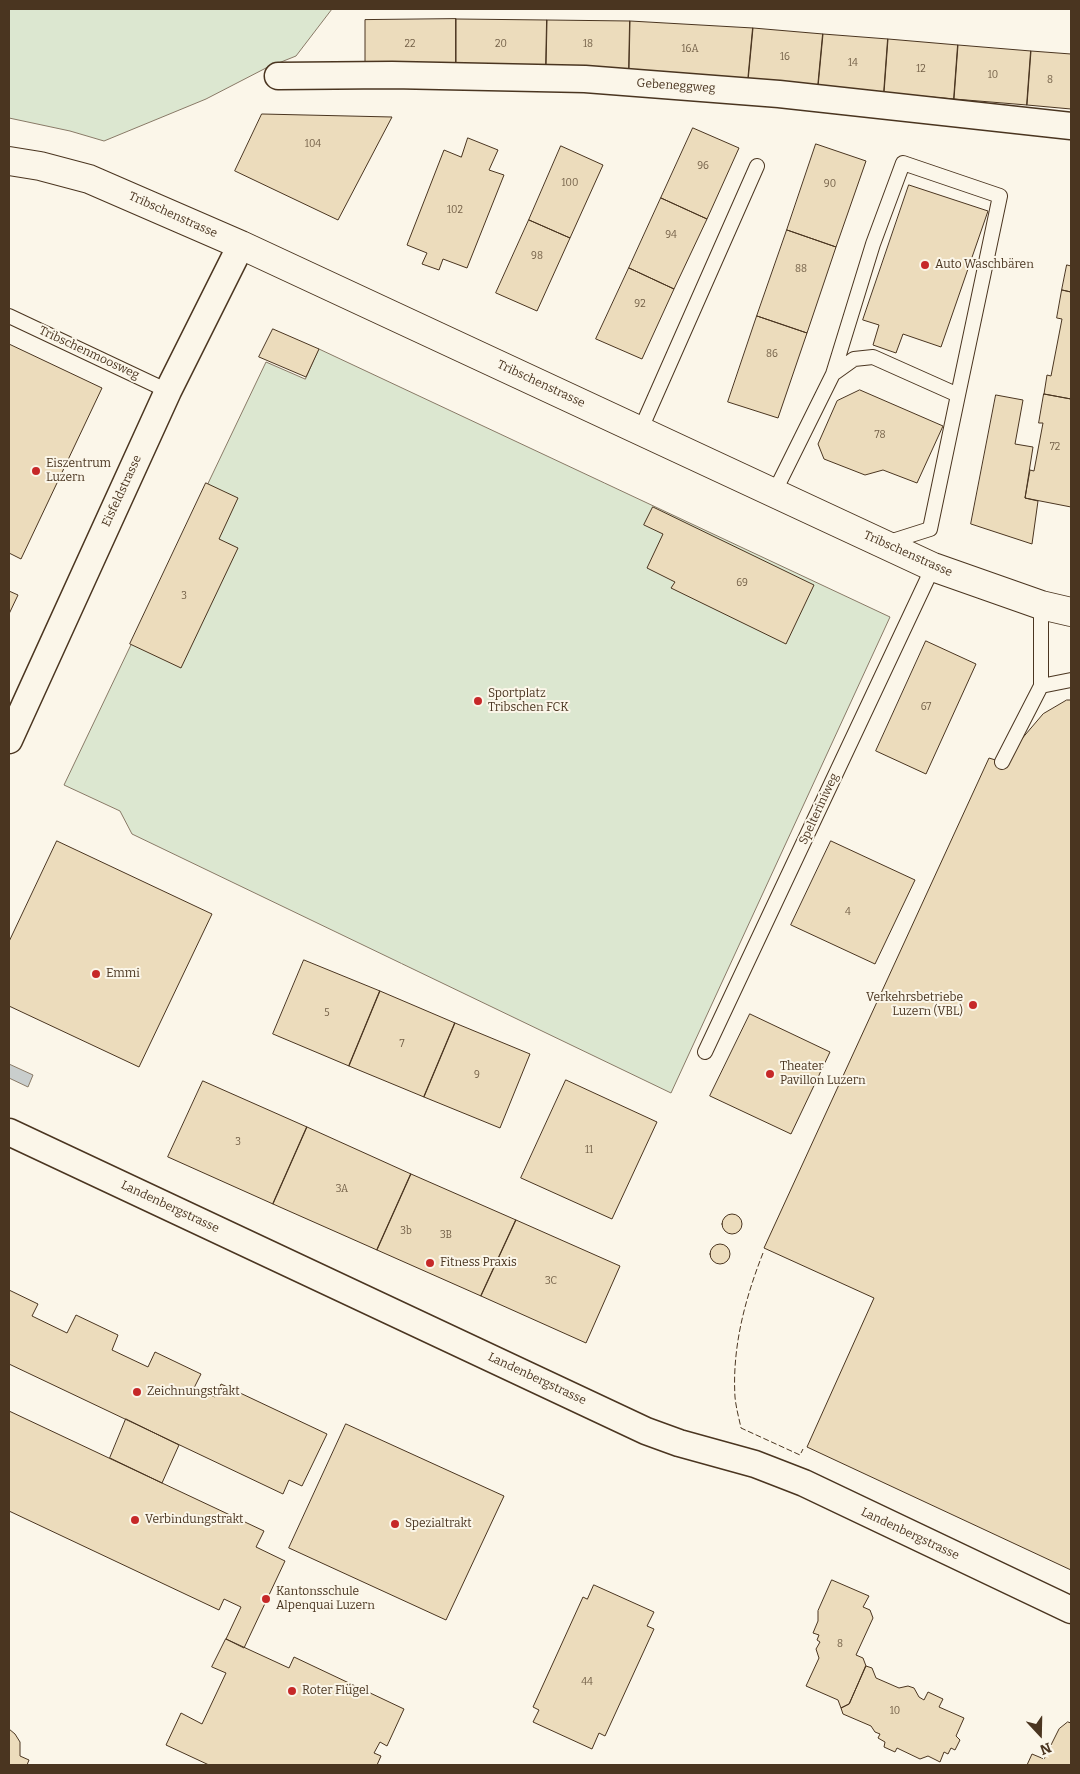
<!DOCTYPE html>
<html>
<head>
<meta charset="utf-8">
<style>
	body { margin:0 }
	#map { position:relative; width:1080px; height:1774px; overflow:hidden; background:#fbf6e9; font-family:Bitter,serif }
	canvas { display:block }
	.frame { position:absolute; inset:0; border:10px solid #4a3520; pointer-events:none }
	.north { position:absolute; left:1015px; top:1709px; width:50px; height:50px; -webkit-text-stroke:4px #fbf6e9; paint-order:stroke; rotate:159deg; font-size:14px; font-weight:700; line-height:20px; text-align:center; color:#4a3520 }
	.north::after { content:''; display:block; margin:auto; width:18px; height:22px; background:#4a3520; clip-path:polygon(50% 0,100% 100%,50% 72%,0 100%) }
</style>
</head>
<body>
<div id="map">
<canvas width="1080" height="1774"></canvas>
<div class="frame"></div>
<div class="north">N</div>
</div>
<script>
const g = document.querySelector('canvas').getContext('2d');
g.lineJoin = 'round';
function fillPath(path, color) { g.fillStyle = color; g.fill(path, 'evenodd'); }
function stroke(path, color, width, dash) { g.strokeStyle = color; g.lineWidth = width; g.lineCap = dash ? 'butt' : 'round'; g.setLineDash(dash || []); g.stroke(path); }
function label(font, color, halo, rows, align = 'center') {
  g.font = font + ' Bitter,serif'; g.lineWidth = 4; g.setLineDash([]); g.textBaseline = 'middle'; g.strokeStyle = halo; g.fillStyle = color; for (const [text, x, y, turn = 0] of rows) {
    g.save(); g.translate(x, y); g.rotate((+turn || 0) * Math.PI / 180); g.textAlign = isNaN(turn) ? turn : align; if (halo) g.strokeText(text, 0, 0); g.fillText(text, 0, 0); g.restore();
  }
}
const green = new Path2D(`
	M9 9H332L296 56 266 68 206 99 104 141 70 131 9 118Z
	M319 349 890 617 671 1093 132 834 120 811 64 785 266 362 305 379Z`);
fillPath(green, '#dce7d0');
stroke(green, '#887966', 1);
const water = new Path2D(`
	M9 1064 33 1075 28 1087 9 1078Z`);
fillPath(water, '#c9cecd');
stroke(water, '#887966', 1);
const building = new Path2D(`
	M456 19 547 20 546 68H456Z
	M456 19V68H365V20Z
	M547 20 630 21 629 69 546 68Z
	M630 21 753 28 748 81 629 71Z
	M753 28 823 34 818 87 748 81Z
	M823 34 888 39 884 93 818 87Z
	M888 39 958 45 954 99 884 93Z
	M958 45 1031 51 1027 105 954 99Z
	M1031 51 1071 54V109L1027 105Z
	M262 114 392 117 338 220 235 171Z
	M693 128 739 148 707 219 661 198Z
	M468 138 498 150 489 170 504 175 467 268 443 259 439 270 422 264 427 253 407 245 444 150 461 157Z
	M816 144 866 161 836 247 787 230Z
	M561 146 603 165 570 238 529 220Z
	M909 185 988 211 941 347 903 334 896 353 873 345 879 325 863 320Z
	M661 198 707 219 674 289 629 268Z
	M529 220 570 238 537 311 496 293Z
	M787 230 836 247 807 333 757 316Z
	M1067 265 1071 266V292L1062 290Z
	M629 268 674 289 642 359 596 339Z
	M1062 290 1071 292V399L1044 394 1047 375 1051 376 1062 319 1057 318Z
	M757 316 807 333 778 418 728 402Z
	M273 329 319 349 306 377 259 357Z
	M9 344 102 388 21 559 9 553Z
	M860 390 943 426 917 483 883 470 865 475 824 459 818 444 837 401Z
	M1044 394 1071 399V507L1025 498 1030 470 1034 471 1043 423H1039Z
	M996 395 1023 400 1015 444 1033 447 1025 498 1038 501 1032 544 971 524Z
	M206 483 238 498 219 539 238 548 181 668 130 644Z
	M653 507 814 585 786 644 671 588 675 582 647 568 663 534 644 525Z
	M9 591 18 595 9 614Z
	M926 641 976 664 926 774 876 751Z
	M1067 700H1071V1570L807 1447 874 1298 764 1248 989 758 1002 762 1043 714Z
	M57 841 212 914 139 1067 9 1006V942Z
	M831 841 915 880 875 964 791 925Z
	M304 960 380 991 349 1066 273 1034Z
	M380 991 455 1023 424 1097 349 1066Z
	M750 1014 830 1052 791 1134 710 1096Z
	M455 1023 530 1054 500 1128 424 1097Z
	M566 1080 657 1122 612 1219 521 1178Z
	M203 1081 307 1127 273 1204 168 1157Z
	M307 1127 411 1174 377 1250 273 1204Z
	M411 1174 516 1220 481 1296 377 1250Z
	M722 1224a10 10 0 1 1 20 0a10 10 0 1 1-20 0Z
	M516 1220 620 1266 586 1343 481 1296Z
	M710 1254a10 10 0 1 1 20 0a10 10 0 1 1-20 0Z
	M9 1290 38 1304 32 1316 67 1333 76 1315 118 1335 112 1350 148 1367 155 1352 201 1374 194 1388 215 1397 221 1384 327 1434 302 1486 289 1480 283 1494 9 1364Z
	M9 1411 264 1531 256 1547 285 1561 244 1648 226 1639 241 1607 224 1599 219 1610 9 1511Z
	M126 1419 179 1445 162 1483 110 1458Z
	M346 1424 504 1496 446 1620 289 1548Z
	M832 1580 869 1596 863 1607 870 1610 873 1618 856 1655 863 1658 866 1666 849 1704 841 1708 838 1700 806 1686 819 1658 816 1649 820 1642 817 1640 819 1635 813 1633 818 1621V1611Z
	M594 1585 654 1612 647 1626 654 1629 605 1736 599 1733 592 1749 533 1722 539 1710 533 1707 583 1597 587 1599Z
	M226 1639 289 1668 294 1657 404 1709 387 1746 380 1742 374 1753 381 1756 377 1765H209L166 1745 181 1713 202 1724 226 1673 212 1667Z
	M866 1666 872 1668 876 1678 899 1688 908 1686 914 1688 919 1697 924 1700 928 1692 943 1699 939 1707 964 1718 956 1736 960 1740 955 1750 951 1748 948 1754 944 1752 940 1762 928 1756 920 1759 897 1748 895 1752 884 1747 885 1742 878 1738 880 1734 875 1732 871 1726 843 1714 841 1708 849 1704Z
	M1068 1722 1071 1723V1765H1027L1032 1754 1044 1759 1059 1729Z
	M9 1729 15 1734 20 1742V1756L29 1760 27 1765H9Z`);
fillPath(building, '#ecdcbc');
stroke(building, '#4a3520', 1);
const lane = new Path2D(`
	M9 316 168 391
	M833 374 873 244 903 163 1000 196 958 395
	M640 431 757 166
	M774 493 833 374 854 359 873 357 958 395 930 529 886 543
	M1041 686V605
	M1002 762 1041 686 1071 680
	M705 1052 933 567`);
const street = new Path2D(`
	M278 76 392 75 585 79 779 94 1071 126
	M9 740 168 391 241 245
	M9 1132 646 1431 679 1443 755 1464 804 1483 1071 1610`);
const secondary = new Path2D(`
	M9 161 40 166 89 179 241 245 933 567 1041 605 1071 612`);
stroke(lane, '#4a3520', 16);
stroke(street, '#4a3520', 29);
stroke(secondary, '#4a3520', 30);
stroke(lane, '#fbf6e9', 14);
stroke(street, '#fbf6e9', 26);
stroke(secondary, '#fbf6e9', 28);
stroke(new Path2D(`
	M763 1253C745 1299 732 1347 735 1397 736 1408 739 1418 741 1428L800 1455 803 1449`), '#4a3520', 1, [6, 2.5]);
for (const [x, y, r, color] of [
	[925,265,5,"#c62828"],
	[36,471,5,"#c62828"],
	[478,701,5,"#c62828"],
	[96,974,5,"#c62828"],
	[973,1005,5,"#c62828"],
	[770,1074,5,"#c62828"],
	[430,1263,5,"#c62828"],
	[137,1392,5,"#c62828"],
	[135,1520,5,"#c62828"],
	[395,1524,5,"#c62828"],
	[266,1599,5,"#c62828"],
	[292,1691,5,"#c62828"]
]) { const dot = new Path2D(); dot.arc(x, y, r, 0, 2 * Math.PI); g.fillStyle = color; g.fill(dot); stroke(dot, '#fbf6e9', 2); }
label('10px', '#725f47', null, [
	["22",410,44],
	["20",501,44],
	["18",588,44],
	["16A",690,49],
	["16",785,57],
	["14",853,63],
	["12",921,69],
	["10",993,75],
	["8",1050,80],
	["104",313,144],
	["96",703,166],
	["100",570,183],
	["90",830,184],
	["102",455,210],
	["94",671,235],
	["98",537,256],
	["88",801,269],
	["92",640,304],
	["86",772,354],
	["78",880,435],
	["72",1055,447],
	["69",742,583],
	["3",184,596],
	["67",926,707],
	["4",848,912],
	["5",327,1013],
	["7",402,1044],
	["9",477,1075],
	["3",238,1142],
	["11",589,1150],
	["3A",342,1189],
	["3b",406,1231],
	["3B",446,1235],
	["3C",551,1281],
	["8",840,1644],
	["44",587,1682],
	["10",895,1711]
]);
label('12px', '#4a3520', '#fbf6e9', [
	["Gebeneggweg",676,86,4],
	["Tribschenstrasse",173,215,24],
	["Tribschenmoosweg",89,353,25],
	["Tribschenstrasse",541,384,25],
	["Eisfeldstrasse",122,491,-65],
	["Tribschenstrasse",908,554,24],
	["Spelteriniweg",819,809,-65],
	["Landenbergstrasse",170,1207,25],
	["Landenbergstrasse",537,1379,25],
	["Landenbergstrasse",910,1534,25]
]);
label('12px', '#4a3520', '#fbf6e9', [
	["Auto Waschbären",935,265],
	["Eiszentrum",46,464],
	["Luzern",46,478],
	["Sportplatz",488,694],
	["Tribschen FCK",488,708],
	["Emmi",106,974],
	["Verkehrsbetriebe",963,998,"right"],
	["Luzern (VBL)",963,1012,"right"],
	["Theater",780,1067],
	["Pavillon Luzern",780,1081],
	["Fitness Praxis",440,1263],
	["Zeichnungstrakt",147,1392],
	["Verbindungstrakt",145,1520],
	["Spezialtrakt",405,1524],
	["Kantonsschule",276,1592],
	["Alpenquai Luzern",276,1606],
	["Roter Flügel",302,1691]
], 'left');
</script>
</body>
</html>
